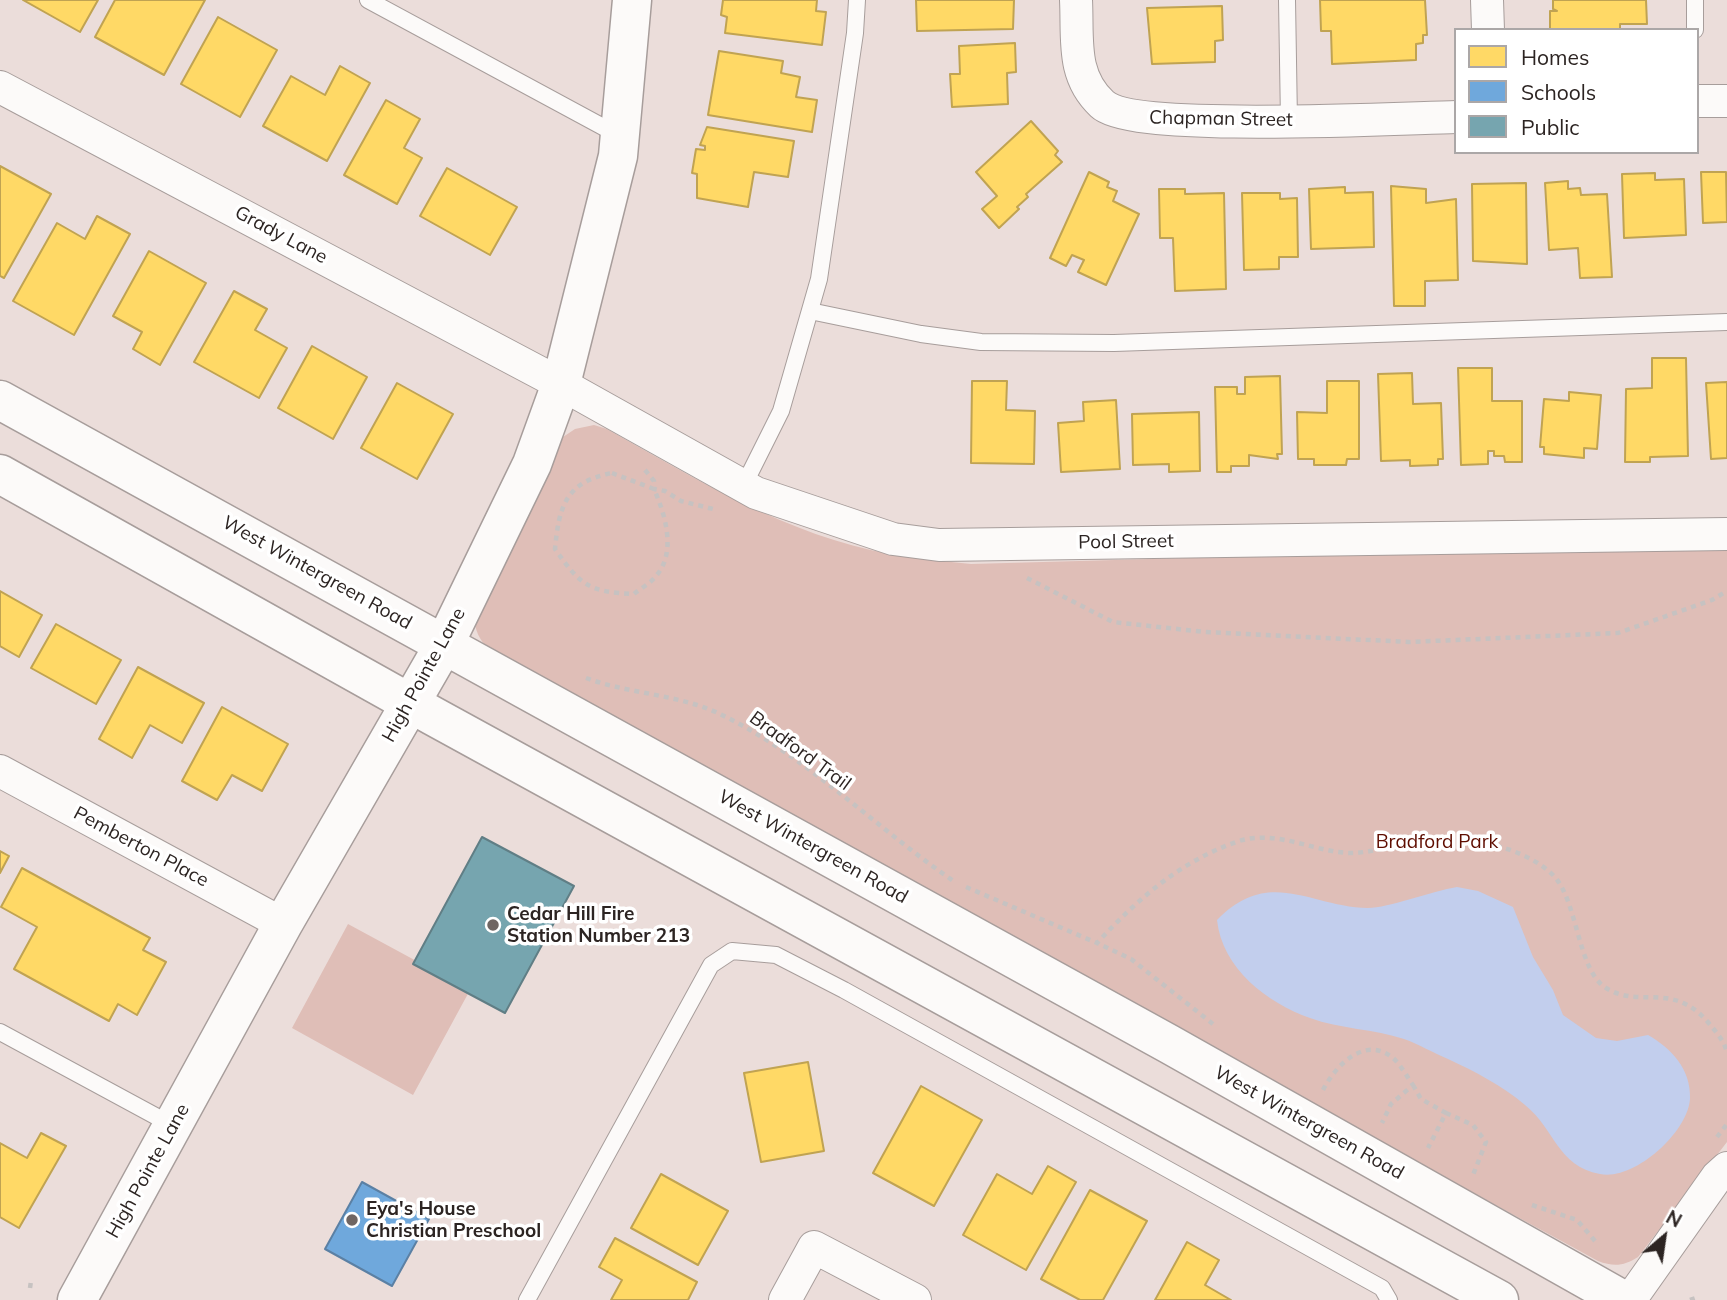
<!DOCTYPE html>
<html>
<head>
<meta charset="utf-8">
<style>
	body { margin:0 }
	#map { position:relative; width:1727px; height:1300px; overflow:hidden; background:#ebddda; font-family:Mulish,sans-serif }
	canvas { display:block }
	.legend { position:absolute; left:1454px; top:28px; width:245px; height:126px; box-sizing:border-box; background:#fff; border:2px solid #aba7a7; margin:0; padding:9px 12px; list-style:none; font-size:21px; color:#2c2422 }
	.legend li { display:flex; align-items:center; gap:14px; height:35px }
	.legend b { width:35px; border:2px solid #aba7a7 }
	.north { position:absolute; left:1629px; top:1202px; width:70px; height:70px; -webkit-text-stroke:5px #fff; paint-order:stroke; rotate:29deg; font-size:19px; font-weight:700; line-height:28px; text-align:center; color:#2c2422 }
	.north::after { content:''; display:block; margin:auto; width:24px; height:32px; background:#2c2422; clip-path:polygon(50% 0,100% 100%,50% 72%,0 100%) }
</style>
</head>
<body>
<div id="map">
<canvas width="1727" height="1300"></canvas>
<ul class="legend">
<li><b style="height:19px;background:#ffd966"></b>Homes</li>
<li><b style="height:19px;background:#6fa8dc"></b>Schools</li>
<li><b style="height:19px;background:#76a5af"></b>Public</li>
</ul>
<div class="north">N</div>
</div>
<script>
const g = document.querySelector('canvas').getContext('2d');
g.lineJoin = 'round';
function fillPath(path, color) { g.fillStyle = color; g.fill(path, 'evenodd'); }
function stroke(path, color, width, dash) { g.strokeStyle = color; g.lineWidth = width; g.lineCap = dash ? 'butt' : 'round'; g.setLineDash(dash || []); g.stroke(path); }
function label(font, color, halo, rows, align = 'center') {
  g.font = font + ' Mulish,sans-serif'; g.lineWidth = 7; g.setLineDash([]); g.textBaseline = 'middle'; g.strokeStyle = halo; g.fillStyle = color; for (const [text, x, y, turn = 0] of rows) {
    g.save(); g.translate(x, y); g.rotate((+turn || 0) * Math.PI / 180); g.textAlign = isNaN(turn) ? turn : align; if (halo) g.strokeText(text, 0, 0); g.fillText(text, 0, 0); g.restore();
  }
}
fillPath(new Path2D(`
	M594 425 607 429C696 479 788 536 891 554 918 559 945 561 971 564L1727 543V1142L1638 1257C1624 1266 1614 1267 1598 1261L510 666C489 650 474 641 474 613L563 437 575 429Z
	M348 924 470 990 413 1095 292 1028Z`), '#dfbeb7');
fillPath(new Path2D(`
	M1457 887 1478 891 1513 907 1533 957 1553 990 1563 1015 1596 1038 1617 1041 1648 1035C1671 1048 1691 1069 1690 1098 1689 1131 1635 1181 1600 1174 1557 1166 1555 1129 1525 1105 1503 1086 1474 1071 1448 1059 1433 1053 1419 1044 1404 1039 1374 1029 1340 1029 1310 1018 1267 1003 1222 968 1217 920 1269 866 1311 907 1368 908 1388 908 1432 891 1457 887Z`), '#c2ceed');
const homes = new Path2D(`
	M23 0H98L80 32Z
	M115 0H205L164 75 95 37Z
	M723 0H817L816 11 826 12 822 45 725 33 727 17 721 15Z
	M916 0H1014L1013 29 917 31Z
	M1320 0H1425L1427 35H1423V43L1416 44V60L1332 64 1331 31H1321Z
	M1553 0H1646L1647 24H1620V30H1550V11H1557L1553 9Z
	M1222 6 1223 40 1215 41V62L1152 64 1147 8Z
	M218 17 277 50 240 117 181 84Z
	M1015 43 1016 72 1007 73 1008 104 952 107 950 74H960L959 46Z
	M719 51 783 61 781 73 800 77 796 97 817 100 812 132 708 115Z
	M340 66 370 83 327 161 263 126 291 76 325 95Z
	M386 100 420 119 404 148 422 158 397 204 344 175Z
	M1031 121 1058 151 1055 155 1062 162 1026 194 1028 197 1017 207 1019 209 999 228 982 209 997 196 976 172Z
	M707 127 794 141 788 177 754 172 748 207 697 198V174L692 173 696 149 705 150V146L700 145Z
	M0 166 51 194 4 278 0 276Z
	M447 168 517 207 490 255 420 216Z
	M1089 172 1109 182 1107 187 1117 191 1113 201 1139 214 1106 285 1078 272 1084 260 1072 255 1066 266 1050 258Z
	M1701 172H1726L1727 222 1703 223Z
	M1655 173V180L1684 179 1686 235 1624 238 1622 174Z
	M1568 181V189L1580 188 1581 195 1607 194 1612 277 1580 278 1578 248 1549 250 1545 183Z
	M1526 183 1527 264 1473 261 1472 184Z
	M1391 186 1426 189V203L1456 199 1458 280 1425 281V306H1394Z
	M1345 187V193L1373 192 1374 247 1311 249 1309 189Z
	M1159 189H1185V194L1224 193 1226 289 1175 291 1173 238H1160Z
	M1242 193H1280V199L1297 198 1298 257H1279V269L1244 270Z
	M97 216 130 234 74 335 13 301 57 223 85 239Z
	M149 251 206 283 160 365 133 349 142 332 113 316Z
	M234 291 267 309 255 330 287 348 259 398 194 362Z
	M312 346 367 377 333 439 278 408Z
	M1652 358H1686L1688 456 1650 457V462H1625L1626 389 1652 388Z
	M1458 368H1492V401H1522V462H1505L1504 456H1494V451H1488V464L1461 465Z
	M1412 373 1413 404 1441 403 1443 459H1438V465L1410 466V460L1381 461 1378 374Z
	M1280 376 1282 454H1277L1278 459 1249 455V466H1231V472H1217L1215 387H1237V394H1245V377Z
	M972 381H1007L1006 410 1035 411 1034 464 971 463Z
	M1327 381H1359V459H1347L1346 465H1314V459H1298L1297 412 1327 413Z
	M1727 382V458L1711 459 1706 383Z
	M397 383 453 414 417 479 361 448Z
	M1569 392 1601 395 1597 449 1584 448V458L1544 454V447H1540L1544 399 1569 401Z
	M1116 400 1120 469 1061 472 1058 423 1084 421 1083 402Z
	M1199 412 1200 471 1169 472V464L1133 465 1132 414Z
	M0 591 42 615 19 657 0 646Z
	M56 624 121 660 96 704 31 668Z
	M138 667 204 703 182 743 150 725 132 758 99 739Z
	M222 707 288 744 262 791 232 775 217 800 182 781Z
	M0 851 9 856 0 873Z
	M22 868 150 938 143 950 166 962 137 1015 118 1004 109 1021 14 969 37 927 1 907Z
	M808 1062 824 1151 761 1162 744 1073Z
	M921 1086 982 1120 934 1206 873 1173Z
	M41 1133 66 1146 19 1228 0 1217V1143L27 1158Z
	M1048 1166 1076 1182 1026 1270 963 1235 997 1174 1032 1194Z
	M661 1174 728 1211 698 1265 631 1228Z
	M1090 1190 1147 1221 1103 1300H1080L1041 1279Z
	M615 1238 697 1282 688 1300H611L622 1280 599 1267Z
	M1187 1242 1219 1260 1205 1285 1231 1300H1155Z`);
fillPath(homes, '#ffd966');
stroke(homes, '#c0a352', 2);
const schools = new Path2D(`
	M362 1182 429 1219 392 1286 325 1249Z`);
fillPath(schools, '#6fa8dc');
stroke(schools, '#5b80a4', 2);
const public = new Path2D(`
	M482 837 574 886 505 1013 413 964Z`);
fillPath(public, '#76a5af');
stroke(public, '#607e85', 2);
const service = new Path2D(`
	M368 0 618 135
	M1287 0 1289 121
	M1695 0V30
	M810 311 921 334 981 342 1114 343 1727 322
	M743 487 781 411 819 279 855 33 857 0
	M0 1032 172 1125
	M527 1300 711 965 732 951 776 955 844 990 1382 1288 1389 1300`);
const minor = new Path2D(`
	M1076 0C1078 39 1071 75 1102 104 1132 133 1401 118 1456 117
	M1487 0 1488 30
	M0 87 561 384 756 493 893 539 939 545 1727 534
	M1697 101H1727
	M0 771 283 924
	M785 1300 814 1247 915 1300
	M1630 1300 1717 1177 1727 1168`);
const tertiary = new Path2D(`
	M0 400 1169 1044 1623 1300
	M0 474 433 716 1499 1300
	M77 1300 283 924 445 643 532 464 561 384 618 156 632 0`);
stroke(service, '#a79d9b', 18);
stroke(minor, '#a79d9b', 34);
stroke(tertiary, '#a79d9b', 41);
stroke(new Path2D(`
	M645 470 654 481V489L665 491 681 501 713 509
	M612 473 654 489C665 514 677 552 656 576 651 583 641 588 634 594 589 592 581 586 555 549 559 507 565 482 612 473Z
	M1027 578 1113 622 1205 632 1409 642 1618 633 1712 600 1727 591
	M586 678C629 694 678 694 720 714 804 754 877 829 955 882
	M966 887 1097 943
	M1213 1024 1131 959 1097 943C1139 898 1178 863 1236 842 1276 828 1312 852 1350 853 1373 853 1396 844 1418 841 1460 835 1521 844 1553 875 1578 900 1577 970 1606 988 1639 1009 1671 981 1707 1021 1716 1032 1723 1039 1727 1052
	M1413 1085 1421 1099 1446 1113 1428 1148
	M1323 1090C1336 1065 1365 1035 1393 1058 1401 1065 1407 1077 1413 1085L1391 1104 1382 1123
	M1446 1113 1473 1125 1486 1142 1473 1175
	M1717 1137 1727 1124
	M1532 1205 1577 1220 1595 1241
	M30 1288 31 1281
	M1690 1300 1699 1297`), '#c6c2c1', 4.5, [5, 5]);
stroke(service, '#fcfaf9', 16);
stroke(minor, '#fcfaf9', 32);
stroke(tertiary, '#fcfaf9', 38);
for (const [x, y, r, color] of [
	[493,925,7,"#6f6562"],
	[352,1220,7,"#6f6562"]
]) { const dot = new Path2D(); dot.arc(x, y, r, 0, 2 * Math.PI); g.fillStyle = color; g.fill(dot); stroke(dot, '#fff', 2.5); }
label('19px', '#2c2422', '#fff', [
	["Chapman Street",1221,119,1],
	["Grady Lane",281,235,28],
	["Pool Street",1126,542,-1],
	["West Wintergreen Road",317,573,29],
	["High Pointe Lane",424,675,-61],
	["Bradford Trail",800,751,36],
	["Pemberton Place",141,847,28],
	["West Wintergreen Road",813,847,29],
	["West Wintergreen Road",1309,1123,29],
	["High Pointe Lane",148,1171,-61]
]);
label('19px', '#5f0d00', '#fff', [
	["Bradford Park",1437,842]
]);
label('bold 19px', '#2c2422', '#fff', [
	["Cedar Hill Fire",507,914],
	["Station Number 213",507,936],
	["Eya's House",366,1209],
	["Christian Preschool",366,1231]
], 'left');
</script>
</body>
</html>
